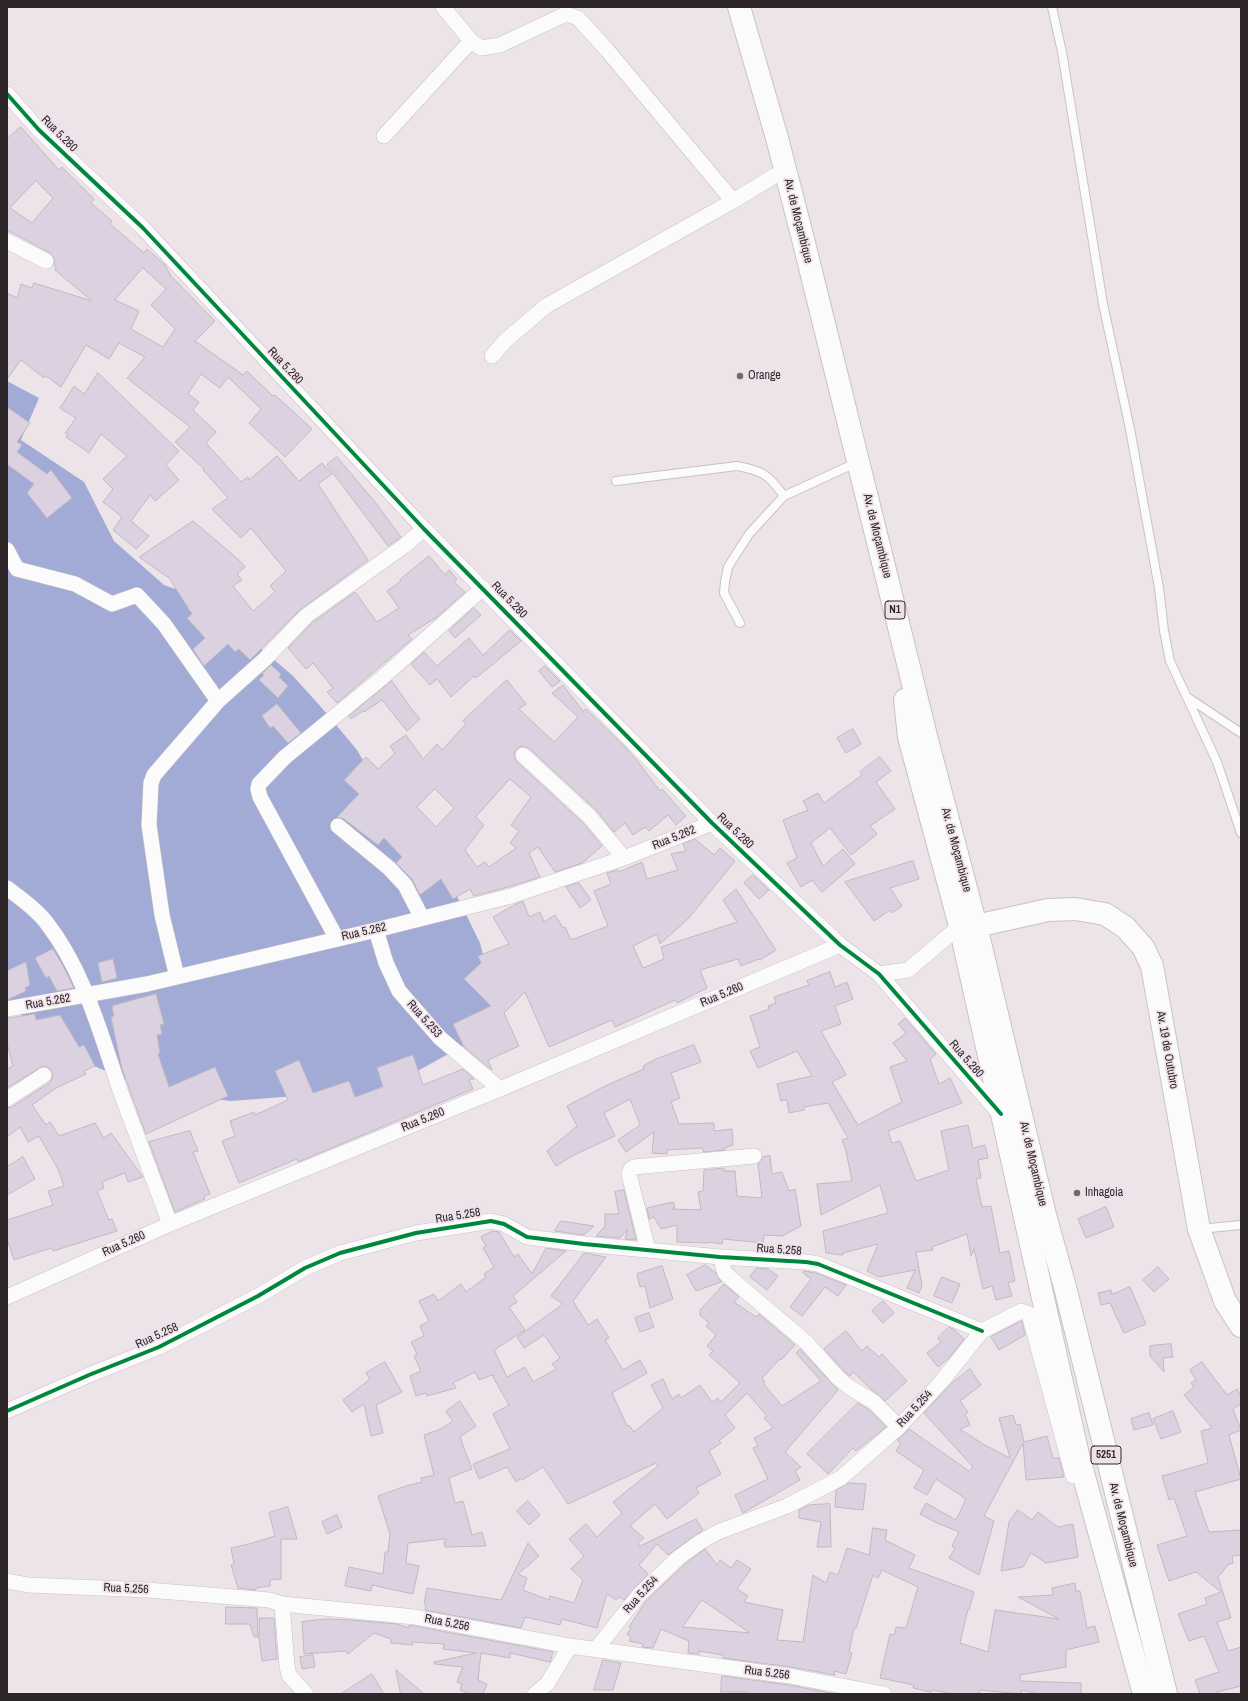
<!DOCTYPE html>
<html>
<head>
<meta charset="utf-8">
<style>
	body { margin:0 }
	#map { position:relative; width:1248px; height:1701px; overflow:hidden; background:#ece4e8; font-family:"Archivo Narrow",sans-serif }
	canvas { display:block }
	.frame { position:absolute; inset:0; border:8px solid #2d272a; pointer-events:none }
</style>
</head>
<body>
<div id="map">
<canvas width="1248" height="1701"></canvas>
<div class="frame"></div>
</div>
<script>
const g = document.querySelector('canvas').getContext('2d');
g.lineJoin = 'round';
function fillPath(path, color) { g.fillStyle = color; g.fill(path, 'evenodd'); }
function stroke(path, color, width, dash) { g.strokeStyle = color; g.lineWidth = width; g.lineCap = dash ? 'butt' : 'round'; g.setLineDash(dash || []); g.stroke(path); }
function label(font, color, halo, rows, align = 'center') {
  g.font = font + ' "Archivo Narrow",sans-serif'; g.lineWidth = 3.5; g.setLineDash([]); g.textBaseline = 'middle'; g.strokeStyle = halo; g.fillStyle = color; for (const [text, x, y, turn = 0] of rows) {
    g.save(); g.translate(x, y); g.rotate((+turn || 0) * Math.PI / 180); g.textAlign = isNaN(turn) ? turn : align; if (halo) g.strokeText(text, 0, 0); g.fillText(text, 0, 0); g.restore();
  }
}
fillPath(new Path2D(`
	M7 381 39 398 21 440 84 482 114 541 164 585 203 599 293 676 321 707 357 750 404 832 454 890 480 943 499 1016 479 1037 414 1073 351 1100 296 1096 231 1101 153 1091 75 1058 7 1004Z`), '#a2abd6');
const building = new Path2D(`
	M21 127 59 170 62 167 94 199 91 203 112 221 110 224 144 253 147 249 165 265 171 276 215 321 195 341 243 375 247 371 273 396 275 395 312 429 285 457 249 423 261 409 228 377 220 388 201 374 188 394 199 402 193 410 216 432 206 443 241 482 248 477 249 480 277 456 299 481 322 463 332 474 318 484 368 560 301 609 250 660 239 649 235 652 228 644 204 666 193 649 205 638 187 618 192 614 169 578 139 557 193 521 239 560 245 567 237 574 242 580 233 586 253 611 275 592 270 586 286 571 251 528 241 538 212 509 228 498 203 470 204 469 175 442 190 427 127 378 145 357 119 343 109 359 86 345 61 387 46 376 44 378 21 360 7 379V293L17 298 21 284 32 288 34 283 92 301 55 270 56 267 54 265 55 260 50 253 7 230V139ZM36 181 53 198 32 223 10 208ZM143 268 166 289 151 305 175 329 163 347 131 329 139 311 115 300Z
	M98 373 179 451 166 465 179 480 155 501 150 495 131 521 149 536 136 549 113 530 122 517 103 502 113 489 103 479 127 456 101 434 89 453 66 437 68 434 65 433 76 418 60 408 74 386 84 394Z
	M7 407 30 423 17 442 22 445 17 452 47 474 51 470 72 498 47 518 27 493 34 484 8 465 7 466Z
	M337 457 375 502 401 537 388 546 327 465Z
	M429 556 445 575 449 570 457 579 454 582 465 592 437 617 408 635 412 639 337 703 327 692 333 688 313 663 306 669 288 648 312 623 355 592 377 622 399 608 387 591 401 581 400 580Z
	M474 608 481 615 455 638 449 631Z
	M510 630 521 641 476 678 474 676 451 697 437 679 430 685 411 664 424 652 437 666 469 638 483 655Z
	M271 665 281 674 279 677 288 686 278 698 259 680 264 675 262 674Z
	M545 666 560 681 552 687 539 671Z
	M507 680 526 704 519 709 554 742 578 717 552 693 563 685 583 711 586 709 624 746 639 763 660 791 662 789 686 816 676 825 668 815 649 831 645 827 633 835 625 823 614 832 596 810 529 748 521 746 517 749 514 753V757L517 762 583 823 602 846 582 863 555 872 538 847 529 853 540 877 508 887 474 896 470 889 453 899 441 879 420 895 412 879 396 863 402 857 384 838 378 845 344 819 337 817 359 794 344 780 366 757 378 769 395 753 390 746 406 735 423 759 437 744 442 750 466 724 463 721ZM510 779 531 797 511 825 519 831 510 843 516 848 489 867 485 862 477 867 465 850 484 825 476 817ZM435 789 454 808 436 827 417 807Z
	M392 681 410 707 420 719 407 731 382 700 364 712 363 711 351 719 349 716Z
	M277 704 301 733 288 743 273 726 270 728 262 716Z
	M853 729 861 744 846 753 837 738Z
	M880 757 891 771 876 782 895 809 870 826 877 834 851 855 830 828 811 843 823 866 843 849 855 864 822 892 812 880 801 887 787 863 797 858 783 820 808 810 803 801 818 793 824 803 862 775 860 772Z
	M695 839 714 855 720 848 735 861 688 919 660 944 657 934 633 946 643 968 664 959 661 947 737 922 723 900 736 889 776 950 760 960 759 959 741 966 738 959 700 970 707 988 677 1003 675 1000 615 1027 612 1020 549 1047 525 992 504 1013 519 1046 488 1060 492 1070 464 1047 453 1024 491 1006 464 979 481 963 478 956 509 944 493 917 516 904 523 901 529 917 540 912 544 922 555 915 563 928 565 927 571 940 608 926 594 891 611 884 607 873 618 870 619 872 642 862 647 879 678 870 671 854 686 851 683 844Z
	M913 861 919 879 890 888 902 906 892 913 890 910 874 921 845 882Z
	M753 875 769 890 759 899 744 883Z
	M579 883 591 900 580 908 566 887Z
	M53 949 63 966 74 988 57 991 49 976 46 978 35 958Z
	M113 959 117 978 102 982 98 963Z
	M26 962 30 985 25 988 26 991 7 1000V971Z
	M830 972 835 987 847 982 853 999 835 1006 841 1024 821 1031 836 1058H837L846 1075 832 1082 858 1125 902 1102 890 1067 907 1061 893 1043 906 1033 898 1024 905 1018 936 1054 930 1059 939 1084 950 1078 962 1103 888 1131 892 1143 900 1141 916 1181 949 1170 941 1131 968 1125 973 1148 985 1145 988 1158 978 1160 981 1178 976 1179 982 1207 991 1206 1000 1253 1009 1251 1015 1281 1008 1283 1012 1296 996 1300 992 1286 983 1289 974 1249 971 1256 967 1234 932 1247 933 1250 916 1252 922 1286 919 1293 907 1288 915 1270 879 1277 867 1271 878 1244 843 1253V1255L826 1253 823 1231 888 1213 880 1185 821 1215 817 1184 852 1181 846 1151 842 1140 848 1138 828 1103 804 1107V1110L789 1113 787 1100 781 1101 777 1084 812 1076 797 1051 758 1068 750 1051 760 1047 750 1016 769 1009 768 1006 776 1003 774 997 809 985 807 981Z
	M156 994 164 1024 160 1025 162 1034 157 1035 160 1053 158 1054 169 1087 215 1067 228 1096 146 1134 122 1069 111 1017 114 1016 112 1006Z
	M35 1014 36 1020 60 1015 79 1047 84 1045 95 1066 84 1071 86 1074 56 1088 32 1105 46 1125 50 1122 59 1136 95 1123 104 1138 111 1133 143 1177 128 1182 125 1173 102 1182 104 1188 97 1191 109 1220 112 1219 117 1231 53 1251 51 1248 14 1260 7 1239V1220L53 1205 48 1191 64 1186 58 1169 39 1136 28 1142 20 1127 7 1137V1108L12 1107 49 1083 52 1079 53 1074 51 1070 48 1067 43 1066 7 1088V1069L13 1066 7 1043V1019Z
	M694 1045 701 1062 671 1073 680 1098 671 1102 679 1124 714 1123V1131L732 1129 733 1145 725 1148V1150L704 1152 702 1148 667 1150V1154L652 1153 654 1132 626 1152 618 1140 640 1125 630 1099 604 1113 615 1136 574 1155 556 1166 547 1151 577 1126 567 1106 607 1085 644 1069 643 1066 656 1059Z
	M413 1055 423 1085 463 1069 474 1079 469 1080 473 1089 298 1162 297 1159 239 1183 222 1141 235 1136 230 1121 254 1112 255 1115 288 1100 275 1071 299 1060 313 1093 349 1081 355 1097 383 1087 377 1068Z
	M190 1131 198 1151 193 1152 210 1194 204 1196 205 1199 175 1212 149 1142Z
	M770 1156 772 1174 782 1172 789 1191 795 1189 801 1226 782 1236 764 1235 763 1243 723 1239 722 1244 709 1242V1243L677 1242V1225L661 1229 654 1217 649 1219 647 1208 673 1202 675 1207 672 1209 701 1210 698 1192 703 1191 704 1170 724 1168V1171H735L737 1196 762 1198 758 1164 763 1157Z
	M23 1157 35 1179 7 1195V1167Z
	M624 1190 636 1240 625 1239 628 1229 620 1238 596 1236 603 1228H605V1214H619L615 1192Z
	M1106 1207 1114 1227 1086 1238 1078 1219Z
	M561 1221 594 1226 584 1235 555 1231Z
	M493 1231 499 1232 514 1257 518 1254 532 1274 546 1248 566 1251 513 1296 517 1302 509 1307 525 1330 494 1350 507 1377 525 1367 533 1382 556 1369 552 1364 560 1358 544 1335 524 1348 517 1337 563 1304 551 1296 584 1253 606 1257 573 1301 588 1325 597 1319 609 1338 605 1340 623 1370 640 1360 647 1373 612 1393 627 1426 629 1425 634 1432 663 1408 651 1385 663 1379 672 1399 679 1394 681 1398 700 1385 712 1402 718 1398 721 1402 740 1383 709 1355 713 1351 707 1346 716 1335 706 1326 709 1323 700 1315V1310L724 1284 739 1297 734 1302 756 1317 759 1314 795 1345 781 1360 780 1359 762 1378 765 1382 763 1383 782 1406 821 1381 796 1353 800 1349 838 1390 785 1452 801 1467 795 1471 800 1480 743 1513 735 1495 768 1479 753 1448 758 1446 754 1438 773 1428 764 1418 767 1416 747 1393 725 1415 735 1428 719 1441 721 1443 709 1451 721 1474 696 1488 699 1493 667 1519 655 1504 630 1526 644 1538 638 1543 640 1546 696 1519 703 1530 668 1555 657 1544 639 1565 648 1574 624 1600 619 1597 616 1600 607 1594 597 1628 562 1619 560 1625 525 1617 521 1628 425 1610 426 1604H424L427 1588 501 1600 528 1543 539 1556 518 1574 527 1578 523 1590 549 1600 550 1596 574 1603 583 1580 571 1569 584 1556 569 1539 586 1524 597 1537 622 1513 613 1502 658 1466 656 1463 568 1504 543 1467 522 1480 521 1478 516 1482 507 1467 479 1479 473 1464 510 1449 493 1414 509 1405 493 1377 494 1376 492 1375 479 1380 475 1372 453 1383 456 1388 427 1396 426 1393 416 1396 410 1376 421 1371 414 1356 417 1354 411 1342 424 1336 420 1326 429 1321 419 1301 434 1294 438 1301 461 1284 466 1292 486 1277 484 1274 494 1267 483 1248 486 1246 481 1237Z
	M705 1265 716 1273 721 1282 696 1291 687 1275Z
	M662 1266 673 1299 650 1308 645 1286 640 1287 637 1274Z
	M1158 1267 1169 1279 1154 1292 1143 1280Z
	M757 1268 768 1269 778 1276 767 1290 750 1277Z
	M804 1271 816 1273 846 1285 838 1296 825 1287 802 1316 790 1307 811 1279 803 1273Z
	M942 1277 960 1284 952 1303 934 1296Z
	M1130 1287 1146 1324 1124 1333 1110 1303 1101 1305 1098 1293 1111 1290 1112 1294Z
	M883 1301 894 1313 883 1323 872 1311Z
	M649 1313 654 1327 640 1332 635 1318Z
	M1022 1321 1025 1335 999 1350 991 1337Z
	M949 1327 955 1330 964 1339 949 1358 938 1367 927 1353 941 1342 938 1338Z
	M846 1331 862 1351 867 1346 879 1357 882 1354 907 1381 885 1401 872 1390 853 1372 850 1376 844 1371 824 1349Z
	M1171 1344 1173 1357 1163 1358 1164 1372 1150 1356V1346Z
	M385 1362 402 1392 376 1405 383 1433 371 1436 364 1404 352 1412 343 1400 370 1379 366 1373Z
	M1202 1362 1227 1395 1237 1389 1241 1396V1404L1233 1409 1241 1430 1229 1435 1241 1479 1195 1492 1209 1532 1241 1530V1555L1232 1556 1233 1563 1229 1564 1218 1577 1231 1618 1217 1622 1228 1651 1241 1647V1686L1217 1692 1218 1694H1200L1195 1680 1219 1672 1204 1636 1189 1641 1178 1614 1207 1604 1205 1598 1221 1592 1196 1572 1169 1581 1157 1545 1187 1536 1174 1498 1169 1500 1162 1476 1208 1463 1201 1431 1212 1428 1184 1395 1194 1387 1191 1383 1196 1380 1190 1370Z
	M970 1369 981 1385 960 1401 968 1412 965 1414 970 1425 960 1429 983 1444 1010 1458 999 1418 1013 1415 1016 1425 1020 1424 1024 1442 1047 1436 1053 1458H1059L1064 1477 1026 1480 1023 1443 984 1516 994 1521 979 1575 949 1558 955 1548 952 1546 959 1532 935 1522 920 1514 926 1503 956 1520 966 1499 936 1479 927 1495 914 1488 924 1470 896 1451 901 1443 897 1440 909 1429 969 1471 973 1467 924 1413 952 1383Z
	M460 1401 476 1426 460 1437 472 1469 449 1478 455 1503 463 1501 472 1535 482 1532 486 1546 445 1547 444 1542 446 1541V1539L408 1543 406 1563 419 1566 413 1594 372 1585 371 1591 345 1586 349 1567 383 1574 385 1552H388L390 1534 378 1496 406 1486 422 1482 421 1478 434 1475 424 1435 441 1429 453 1421 446 1412Z
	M858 1403 868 1409 886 1427 856 1451 853 1448 828 1474 807 1454Z
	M1173 1411 1181 1432 1161 1439 1153 1419Z
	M1149 1413 1153 1425 1134 1430 1131 1419Z
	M849 1483 866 1484 863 1510 835 1507 836 1490Z
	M528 1501 540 1515 529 1525 517 1511Z
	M830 1504 831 1547H817L821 1522 799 1518V1510L809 1505Z
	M288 1507 297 1539H281V1579L270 1580V1586L256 1588V1590L238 1588 231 1565 234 1564 231 1548 249 1544 275 1536 269 1513Z
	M1018 1510 1032 1520 1038 1512 1058 1527 1073 1524 1078 1557 1046 1563 1031 1553 1023 1567 1001 1571 1009 1522Z
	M337 1515 342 1527 327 1534 322 1522Z
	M873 1528 887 1530 885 1540 915 1555 909 1568 974 1592 969 1610 968 1609 960 1643 988 1652 995 1610 1059 1619 1018 1597 1053 1595 1052 1588 1075 1583 1076 1591H1080L1087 1628 1095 1626 1099 1642 1066 1650V1667L1020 1675V1681L1081 1683V1694H1038L1022 1690 1021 1694 980 1690 979 1694H954L932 1690 931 1692 913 1688 914 1685 880 1678 890 1634 894 1635 896 1627 906 1628 918 1587 882 1570 878 1578 873 1575 856 1628H854L849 1652 852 1653 846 1674 834 1671 835 1675 791 1667 723 1658V1655L699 1651V1654L688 1653 689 1641 661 1629 653 1648 642 1647 643 1644 629 1641 631 1637 627 1634 631 1628 629 1627 646 1601 684 1565 705 1549 717 1565 720 1560 731 1568 737 1560 751 1569 737 1589 748 1596 744 1602 783 1610 777 1640 803 1642 813 1575 826 1583 830 1572 838 1575 847 1548 869 1555ZM702 1600 750 1633 683 1627Z
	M226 1607 257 1608 258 1637H254L250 1624H226Z
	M260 1618H274L277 1659 262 1661 259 1638Z
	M327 1619 350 1620 397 1624 409 1628V1625L414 1626 553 1652 550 1662 510 1653V1658L481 1653 478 1680 487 1684 483 1694H470L460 1690 462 1684 457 1682 463 1667 434 1664V1662L476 1653 443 1649 444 1644 412 1642 413 1645 391 1643V1639L374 1633 348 1654 346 1651 304 1654 302 1622Z
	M313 1655 315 1667 302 1669 300 1657Z
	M603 1660 621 1663 613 1690H594Z
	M396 1670 424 1694H401Z
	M372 1674 384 1694H341Z
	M722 1676 789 1685 836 1694H746V1692H721Z`);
fillPath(building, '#dcd1e0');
stroke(building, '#bebabe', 1);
const lane = new Path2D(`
	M1052 7 1062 52 1103 304 1130 429 1159 588 1164 631 1170 661 1217 762 1241 833
	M616 481 737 466C763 471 768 474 784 496
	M740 623 724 593 725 582 728 567 749 534 784 496 847 467
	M1187 697 1241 733
	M1199 1229 1241 1225`);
const street = new Path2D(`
	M443 7 471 41 481 48 500 45 566 14 578 18 607 50 733 201
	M7 94 39 130 143 228 424 529 712 823 840 945 879 974 1000 1114
	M384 136 471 41
	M7 241 46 261
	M492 356 505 341 546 306 733 201 776 175
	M7 550 17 569 75 584 112 604 137 595 164 624 218 701
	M523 755 590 817 624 858
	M338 826 389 868 405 885 422 918
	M7 888C20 898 35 908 46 922 85 972 101 1036 122 1096 138 1139 154 1181 170 1224
	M376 930 386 963 399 991 440 1038 500 1089
	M337 939 260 797 258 789 259 784 285 757 383 677 483 588
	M879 974 908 970 960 926
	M177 977 162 915 149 825 151 783 154 775 218 701 265 659 306 616 404 546 424 529
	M7 1009 147 984 376 930 511 896 624 858 712 823
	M7 1099 44 1075
	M648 1250 629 1174 631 1169 634 1167 754 1156
	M720 1257 725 1273 728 1276 806 1342 838 1378 849 1387 874 1402 899 1427
	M7 1297 170 1224 500 1089 840 945
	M7 1411 89 1375 159 1347 258 1296 305 1268 340 1253 416 1233 491 1221 504 1224 527 1237 584 1244 720 1257 806 1262 818 1264 982 1331
	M7 1581 28 1585 148 1590 269 1600 282 1604 415 1617 570 1646 790 1676 884 1694
	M282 1604 287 1666 289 1675 306 1694
	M596 1649 639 1595 678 1558 700 1542 718 1532 787 1506 841 1478 899 1427 941 1382 982 1331 1021 1311 1029 1314 1073 1476
	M535 1694 547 1684 570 1646`);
const secondary = new Path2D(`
	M960 926H976L1048 910 1075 909 1105 914 1125 927 1143 947 1152 966 1199 1229 1225 1301 1241 1326`);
const highway = new Path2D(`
	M739 7 777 138 803 239 927 740 976 926 1045 1215 1065 1287 1166 1694
	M905 700 909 737 960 926 1078 1455 1144 1694`);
stroke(lane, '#c8c1c5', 10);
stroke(street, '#c8c1c5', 16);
stroke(secondary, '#c8c1c5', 24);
stroke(highway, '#c8c1c5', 24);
stroke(lane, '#fcfbfc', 8);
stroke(street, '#fcfbfc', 15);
stroke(secondary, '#fcfbfc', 22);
stroke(highway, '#fcfbfc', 22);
stroke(new Path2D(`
	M7 94 39 130 143 228 424 529 712 823 840 945 879 974 1001 1114
	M7 1411 89 1375 159 1347 258 1296 305 1268 340 1253 416 1233 491 1221 504 1224 527 1237 584 1244 720 1257 806 1262 818 1264 982 1331`), '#00873e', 4);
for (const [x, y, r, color] of [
	[740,376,4,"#70696c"],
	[1077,1193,4,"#70696c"]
]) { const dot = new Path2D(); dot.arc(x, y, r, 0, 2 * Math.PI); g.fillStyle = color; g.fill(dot); stroke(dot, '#efe1e9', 1.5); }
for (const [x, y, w] of [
	[895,610,20],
	[1106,1455,30]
]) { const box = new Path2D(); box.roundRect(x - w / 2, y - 9, w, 18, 3); g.fillStyle = '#efe1e9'; g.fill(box); stroke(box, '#2d272a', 1); }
label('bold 11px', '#2d272a', null, [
	["N1",895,610],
	["5251",1106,1455]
]);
label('12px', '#2d272a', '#efe1e9', [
	["Rua 5.280",59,134,45],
	["Av. de Moçambique",798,221,76],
	["Rua 5.280",285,366,47],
	["Av. de Moçambique",877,536,76],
	["Rua 5.280",509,600,46],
	["Rua 5.280",735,831,44],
	["Rua 5.262",674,838,-22],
	["Av. de Moçambique",956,850,75],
	["Rua 5.262",364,932,-13],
	["Rua 5.260",722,995,-23],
	["Rua 5.262",48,1002,-10],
	["Rua 5.253",424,1019,48],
	["Av. 19 de Outubro",1167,1050,80],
	["Rua 5.280",966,1059,49],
	["Rua 5.260",423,1120,-22],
	["Av. de Moçambique",1033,1164,77],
	["Rua 5.258",458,1216,-9],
	["Rua 5.260",124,1244,-24],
	["Rua 5.258",779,1250,4],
	["Rua 5.258",157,1336,-25],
	["Rua 5.254",915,1409,-47],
	["Av. de Moçambique",1123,1525,76],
	["Rua 5.256",126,1589,3],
	["Rua 5.254",641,1595,-48],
	["Rua 5.256",447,1623,11],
	["Rua 5.256",767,1673,7]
]);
label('12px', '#2d272a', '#efe1e9', [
	["Orange",748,376],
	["Inhagoia",1085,1193]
], 'left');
</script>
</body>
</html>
